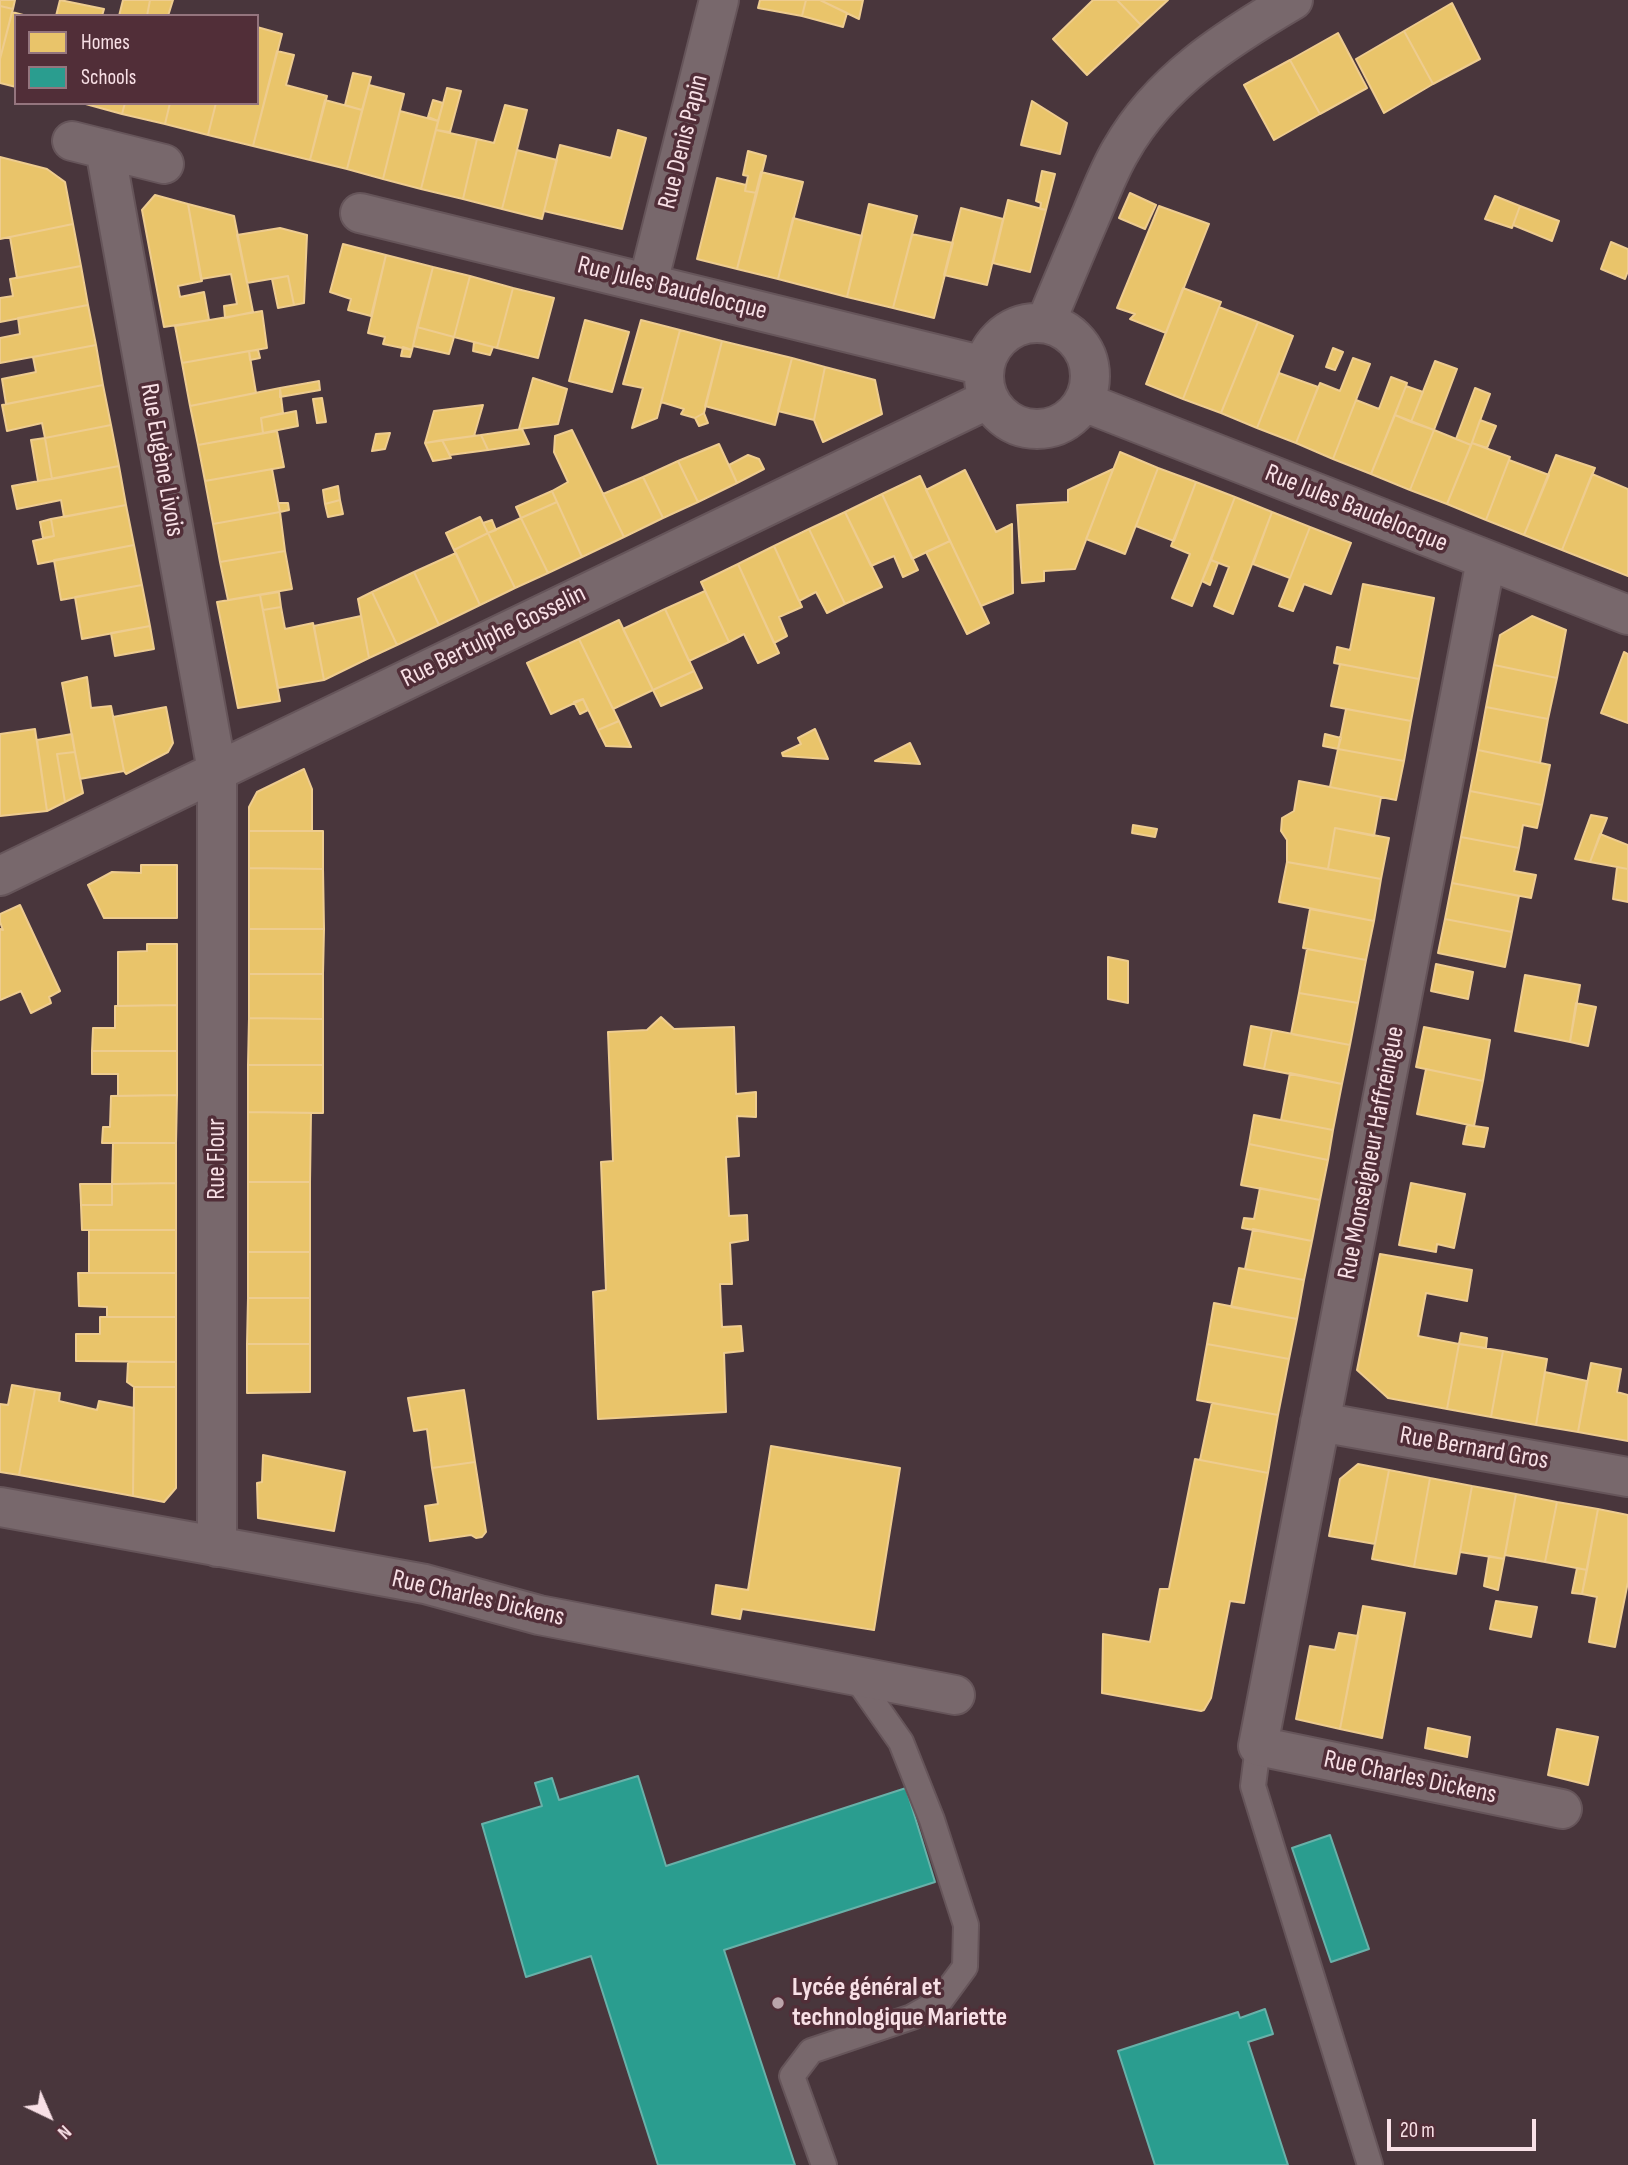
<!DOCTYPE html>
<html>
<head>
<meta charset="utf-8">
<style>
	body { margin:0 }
	#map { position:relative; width:1628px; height:2165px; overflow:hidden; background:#49363c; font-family:"Sofia Sans Condensed",sans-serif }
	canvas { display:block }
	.legend { position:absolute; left:14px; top:14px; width:245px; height:91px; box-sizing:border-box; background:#512e38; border:2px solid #94757e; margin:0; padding:9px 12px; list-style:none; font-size:21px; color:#f8e0e6 }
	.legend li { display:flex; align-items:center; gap:14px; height:35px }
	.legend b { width:35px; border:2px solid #94757e }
	.north { position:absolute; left:14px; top:2081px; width:70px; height:70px; -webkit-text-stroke:5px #512e38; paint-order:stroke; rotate:136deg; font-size:19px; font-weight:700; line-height:28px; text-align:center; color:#f8e0e6 }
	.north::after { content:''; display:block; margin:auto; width:24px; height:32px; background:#f8e0e6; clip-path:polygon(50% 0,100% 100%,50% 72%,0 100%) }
	.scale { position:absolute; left:1387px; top:2119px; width:149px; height:32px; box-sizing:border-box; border:4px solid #f8e0e6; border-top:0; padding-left:9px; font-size:21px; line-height:24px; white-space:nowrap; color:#f8e0e6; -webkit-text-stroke:5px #512e38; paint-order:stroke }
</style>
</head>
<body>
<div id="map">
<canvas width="1628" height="2165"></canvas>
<ul class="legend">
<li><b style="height:19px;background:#e9c46a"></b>Homes</li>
<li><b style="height:19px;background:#2a9d8f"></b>Schools</li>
</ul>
<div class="north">N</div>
<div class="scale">20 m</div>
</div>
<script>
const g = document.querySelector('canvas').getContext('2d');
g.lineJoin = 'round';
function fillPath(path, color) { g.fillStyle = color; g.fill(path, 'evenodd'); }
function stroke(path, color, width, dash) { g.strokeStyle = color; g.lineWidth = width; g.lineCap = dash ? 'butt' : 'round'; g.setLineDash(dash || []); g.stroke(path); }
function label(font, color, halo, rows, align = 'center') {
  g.font = font + ' "Sofia Sans Condensed",sans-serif'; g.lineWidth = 7; g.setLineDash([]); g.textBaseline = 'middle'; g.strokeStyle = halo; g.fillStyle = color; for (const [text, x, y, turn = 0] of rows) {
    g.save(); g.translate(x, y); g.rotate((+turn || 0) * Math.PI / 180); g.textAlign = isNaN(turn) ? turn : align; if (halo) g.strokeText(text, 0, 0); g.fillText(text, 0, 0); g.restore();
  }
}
const homes = new Path2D(`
	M0 0H15L13 9 0 6Z
	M60 0 104 9 102 16H56Z
	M123 0H150L147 16H119Z
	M150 0H173L168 16H147Z
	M760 0H806L802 16 758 8Z
	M806 0H820L847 13 843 27 802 16Z
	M820 0H863L859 19Z
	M1093 0H1117L1141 25 1087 75 1053 39Z
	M1117 0H1168L1141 25Z
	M1452 3 1480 59 1433 84 1404 31Z
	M0 6 13 9 0 59Z
	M12 12 27 16H16V87L0 83V59Z
	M257 27 282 34 253 146 208 135 216 103H257Z
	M1404 31 1433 84 1384 113 1356 59Z
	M1338 33 1367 88 1320 114 1290 60Z
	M277 51 294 55 286 85 327 96 310 160 253 146Z
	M1290 60 1320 114 1274 140 1244 85Z
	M353 73 371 77 362 110 345 105Z
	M369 85 404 94 383 179 347 169Z
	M447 88 461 91 450 132 436 130Z
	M325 100 362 110 347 169 310 160Z
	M433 100 443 103 438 121 428 117Z
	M1032 101 1067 123 1060 154 1021 145Z
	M82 103H125L122 114Z
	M125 103H170L165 124 122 114Z
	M170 103H216L208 135 165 124Z
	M505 105 527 110 502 209 463 199 477 139 494 143Z
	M400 111 438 121 421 189 383 179Z
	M436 130 477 139 463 199 421 189Z
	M618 130 646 138 622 229 544 211 560 145 611 158Z
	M517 150 557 160 542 219 502 209Z
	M748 151 766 156 757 193 745 191 748 176 743 175Z
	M0 157 47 169 65 182 73 224 0 239Z
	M1042 171 1055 174 1046 210 1040 209 1041 203 1036 201Z
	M761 172 803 182 778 279 737 269Z
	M717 178 746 185 745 191 757 193 737 269 697 259Z
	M1130 193 1156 205 1145 229 1119 218Z
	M155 195 188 204 202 281 178 286 180 297 204 292 209 320 164 327 142 210Z
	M1495 196 1520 206 1512 228 1485 219Z
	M1008 200 1046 210 1030 272 993 263Z
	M188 204 234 216 253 312 225 318 224 306 237 304 231 274 201 279Z
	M869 204 917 216 893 308 847 297Z
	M1159 206 1209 224 1166 333 1130 319 1135 314 1117 308Z
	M1520 206 1559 221 1552 241 1513 225Z
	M961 208 1003 219 987 285 944 275Z
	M793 218 862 236 847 297 778 279Z
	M73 224 81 266 17 278 10 237Z
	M280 228 307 235 304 303 294 305 288 276 247 283 237 235Z
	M912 234 953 243 934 318 893 308Z
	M1611 242 1628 249V271L1625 279 1601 269Z
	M343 244 386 255 371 316 348 310 351 299 330 292Z
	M386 255 433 267 412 350 383 344 385 337 368 333Z
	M81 266 88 305 0 322V298L13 296 10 279Z
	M433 267 470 276 454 337 417 327Z
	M288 276 294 305 278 308 272 279Z
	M470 276 513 288 497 348 454 337Z
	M513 288 554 298 538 358 497 348Z
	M1183 288 1221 302 1183 399 1146 384Z
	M88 305 96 345 0 363V338L20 334 18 318Z
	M1219 307 1258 322 1221 413 1183 399Z
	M262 311 267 348 182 363 175 326Z
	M585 320 629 332 612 392 569 381Z
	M641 320 680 330 657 418 632 428 643 388 623 384Z
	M1258 322 1293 336 1257 428 1221 413Z
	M417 327 454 337 449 354 413 346Z
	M680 330 722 341 704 413 695 418 681 414 684 409 661 402Z
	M722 341 792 358 775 425 705 406Z
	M474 342 493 347 490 355 473 351Z
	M96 345 103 385 6 404 2 379 36 372 33 357Z
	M403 347 412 350 410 357 401 356Z
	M1333 348 1343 352 1335 370 1326 367Z
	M258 350 260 358 250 360 249 351Z
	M249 351 256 393 190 406 182 363Z
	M792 358 825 367 814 420 778 411Z
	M1353 358 1370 364 1333 459 1296 443 1320 383 1340 391Z
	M1435 361 1457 369 1434 430 1411 422Z
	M825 367 875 380 882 414 823 442 814 420Z
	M1279 373 1318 387 1296 443 1257 428Z
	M1391 377 1407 383 1406 386 1371 474 1333 459 1356 400 1379 409Z
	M533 378 567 389 558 424 519 429Z
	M319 381 320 390 280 397V388Z
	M103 385 111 425 45 438 42 423 7 431 2 405Z
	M1406 386 1423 392 1411 422 1395 415Z
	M280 388 283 413 261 418 263 433 198 445 190 406Z
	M1475 388 1490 394 1471 445 1456 439Z
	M322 398 326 422 317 423 313 399Z
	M483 405 474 436 425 443 434 411Z
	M296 411 298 426 263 433 261 418Z
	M704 413 708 423 699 426 695 418Z
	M1395 415 1434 430 1410 490 1371 474Z
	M1480 420 1496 426 1487 448 1472 443Z
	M111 425 119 466 52 479 45 438Z
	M522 429 529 444 488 450 481 435Z
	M572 430 624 537 582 557 552 491 568 482 554 452 555 436Z
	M1434 430 1471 445 1447 504 1410 490Z
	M277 431 284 467 205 481 198 445Z
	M390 433 385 449 372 451 376 434Z
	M481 435 488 450 450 455 442 440Z
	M45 438 52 479 38 481 31 440Z
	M442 440 451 458 433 461 425 443Z
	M1472 443 1510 457 1486 520 1447 504Z
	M719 444 737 483 698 502 678 461Z
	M1120 452 1158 468 1125 554 1086 539Z
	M748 455 759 459 764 469 737 483 729 465Z
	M1556 455 1595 468 1562 550 1524 535Z
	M1509 460 1549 475 1524 535 1486 520Z
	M678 461 698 502 663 518 643 477Z
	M119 466 126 505 64 517 61 500 17 509 12 486Z
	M1158 468 1196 482 1174 541 1136 526Z
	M272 469 280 512 213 524 205 481Z
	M1113 469 1075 569 1044 571V581L1022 583 1017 505 1068 502V490Z
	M965 470 996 532 1012 524 1013 593 981 606 926 490Z
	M1592 474 1628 489V576L1562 550Z
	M920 476 950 541 912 559 882 494Z
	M643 477 663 518 624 537 603 494Z
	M1196 482 1235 497 1192 606 1172 598 1190 554 1171 546Z
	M338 486 340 500 325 504 323 490Z
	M552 491 557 502 521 518 516 507Z
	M882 494 918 570 903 577 894 556 871 566 845 512Z
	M1235 497 1272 512 1233 614 1214 606 1229 567 1211 560Z
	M340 500 343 514 328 517 325 504Z
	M557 502 582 557 548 573 521 518Z
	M278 503H288L289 510 280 512Z
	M126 505 134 545 38 564 33 541 54 536 51 519Z
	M280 512 285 551 220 562 213 524Z
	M845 512 882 587 845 604 809 529Z
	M1272 512 1310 527 1290 578 1253 564Z
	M480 517 488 533 454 550 446 533Z
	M521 518 548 573 515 588 488 533Z
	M51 519 54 536 43 538 40 522Z
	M492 520 496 530 488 533 483 523Z
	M1310 527 1351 543 1331 594 1304 584 1293 611 1279 606Z
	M809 529 845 604 827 613 816 592 799 601 774 546Z
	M488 533 515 588 480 605 454 550Z
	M950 541 989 623 967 634 926 552Z
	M134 545 142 585 61 600 54 560Z
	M774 546 802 607 779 617 787 636 774 643 738 564Z
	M285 551 292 589 228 600 220 562Z
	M456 553 480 605 439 625 414 572Z
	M1211 560 1218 563 1210 585 1202 581Z
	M738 564 779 653 758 663 744 634 729 642 701 582Z
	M414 572 439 625 397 645 372 592Z
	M1363 584 1434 598 1419 679 1334 663 1337 647 1350 650Z
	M142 585 150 626 82 639 75 597Z
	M705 591 729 642 689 661 665 609Z
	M279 592 281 607 263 610 260 595Z
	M372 592 397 645 369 658 358 599Z
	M260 595 280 701 238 708 217 602Z
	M281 607 285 629 313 623 324 680 278 688 263 610Z
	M665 609 694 671 653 690 623 629Z
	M361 616 369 658 324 680 314 626Z
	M1532 616 1566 630 1557 678 1494 665 1500 635Z
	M619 620 653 690 613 709 579 639Z
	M150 626 154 649 115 656 111 633Z
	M579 639 619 721 598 730 583 699 551 714 527 663Z
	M1624 652 1628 654V723L1601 713Z
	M1340 664 1419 679 1411 721 1331 706Z
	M1494 665 1557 678 1548 719 1486 707Z
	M694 671 702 688 661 706 653 690Z
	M87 677 91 708 111 706 124 771 80 779 62 683Z
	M583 699 588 710 580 714 574 702Z
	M166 707 173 743 168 752 126 774 124 771 113 717Z
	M1486 707 1548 719 1540 763 1478 750Z
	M1346 709 1411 721 1404 761 1338 749Z
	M619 721 631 747 606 746 598 730Z
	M35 729 47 811 0 816V734Z
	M815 729 828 759 783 756 782 753 801 744 798 738Z
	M72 734 75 752 57 754 65 802 47 811 37 740Z
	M1325 734 1341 738 1338 749 1323 746Z
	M910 743 920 764 875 761Z
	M1338 749 1404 761 1396 800 1330 787Z
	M1478 750 1550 765 1542 805 1470 791Z
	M75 752 83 793 65 802 57 754Z
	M304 769 312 789V831H249V807L257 792Z
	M1299 781 1381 797 1374 836 1335 828 1328 869 1287 862V840L1281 831 1282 818 1294 811Z
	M1470 791 1542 805 1537 828 1523 825 1519 848 1461 837Z
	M1591 815 1607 818 1590 862 1575 859Z
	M1133 825 1157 829 1155 837 1132 833Z
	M1335 828 1389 838 1381 879 1328 869Z
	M249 831H323V869L249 868Z
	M1600 834 1628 845V869L1590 862Z
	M1461 837 1519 848 1514 871 1536 875 1531 898 1452 883Z
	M1287 862 1381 879 1374 921 1279 902Z
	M141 865H177V918H104L88 885 112 872 141 873Z
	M1617 867 1628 869V902L1613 899Z
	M249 868 323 869 324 929H249Z
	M1452 883 1519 896 1512 932 1445 919Z
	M20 905 60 991 49 997 51 1003 31 1013 21 991 0 1000V929L3 930 0 922V914Z
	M1310 909 1374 921 1366 960 1303 948Z
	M1445 919 1512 932 1505 967 1438 953Z
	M249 929H324L323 974H249Z
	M147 944H177V1005L118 1006V952L147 951Z
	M1307 949 1366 960 1358 1003 1299 993Z
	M1108 957 1128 961V1003L1108 999Z
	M1436 964 1473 972 1468 999 1431 991Z
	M249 974H323V1019L249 1018Z
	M1525 975 1580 985 1570 1042 1515 1031Z
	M1299 993 1358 1003 1350 1045 1291 1034Z
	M1576 1003 1596 1007 1588 1046 1570 1042Z
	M177 1005V1051H92L93 1028H115V1006Z
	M661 1017 674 1029 734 1027 736 1094 756 1092V1117L737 1116 739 1156 726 1157 729 1216 747 1215 748 1240 730 1243 732 1284H720L722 1327 741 1326 743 1351 724 1353 726 1412 598 1419 593 1292 606 1290 601 1162 613 1161 608 1032 647 1030Z
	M249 1018 323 1019V1065H248Z
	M1251 1026 1272 1030 1264 1069 1244 1065Z
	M1424 1027 1490 1040 1483 1081 1416 1067Z
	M1272 1030 1350 1045 1342 1084 1264 1069Z
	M92 1051H177V1095L118 1096V1074H92Z
	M248 1065H323V1113L248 1112Z
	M1426 1069 1483 1081 1474 1126 1417 1114Z
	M1290 1073 1342 1084 1333 1130 1281 1120Z
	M177 1095 176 1143H102L103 1127H110L111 1096Z
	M248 1112 311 1113 310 1182H248Z
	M1254 1115 1333 1130 1328 1160 1249 1144Z
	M1467 1125 1488 1128 1484 1147 1463 1144Z
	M113 1143H176V1183L112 1184Z
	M1249 1144 1328 1160 1320 1200 1241 1185Z
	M248 1182H310V1252H248Z
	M176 1183V1230H82L81 1205H112V1184Z
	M1411 1183 1465 1194 1454 1248 1437 1244 1436 1252 1399 1245Z
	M80 1184H112V1205H81Z
	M1260 1188 1320 1200 1312 1241 1242 1228 1244 1218 1254 1219Z
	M1253 1229 1312 1241 1304 1280 1245 1269Z
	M89 1230H176V1273H89Z
	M248 1252H310V1298H248Z
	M1380 1254 1472 1270 1467 1301 1426 1293 1418 1336 1459 1344 1447 1409 1388 1398 1357 1370Z
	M1239 1268 1304 1280 1297 1319 1231 1307Z
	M78 1273H176V1317H107V1307L79 1306Z
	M248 1298H310V1344H247Z
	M1214 1303 1297 1319 1289 1359 1207 1344Z
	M100 1317H176V1362L76 1361V1334H100Z
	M1461 1333 1487 1338 1486 1348 1459 1344Z
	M247 1344H310V1392L247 1393Z
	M1207 1344 1289 1359 1278 1415 1197 1400Z
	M1459 1344 1503 1351 1491 1417 1447 1409Z
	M1503 1351 1547 1359 1536 1425 1491 1417Z
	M128 1362H176V1387H134L127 1382Z
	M1591 1363 1621 1369 1617 1392 1628 1395V1441L1578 1432Z
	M1545 1372 1587 1381 1578 1432 1536 1425Z
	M12 1385 35 1389 19 1475 0 1472V1404L8 1405Z
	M134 1387H176V1488L164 1502 133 1496Z
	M35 1389 60 1393 59 1401 97 1410 99 1401 134 1408 133 1496 19 1475Z
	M464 1390 475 1462 432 1468 427 1429 414 1431 408 1398Z
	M1212 1403 1278 1415 1268 1473 1200 1460Z
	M771 1446 900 1468 874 1630 742 1609 740 1619 712 1614 716 1585 748 1590Z
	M263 1455 345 1472 334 1531 258 1518 257 1483 262 1482Z
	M1195 1459 1268 1473 1244 1603 1230 1601 1211 1698 1204 1710 1201 1711 1102 1693 1103 1634 1150 1642 1160 1589H1169Z
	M475 1462 486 1532 482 1537 476 1538 471 1535 430 1541 425 1506 438 1504 432 1468Z
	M1358 1464 1389 1470 1375 1544 1329 1536 1340 1479Z
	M1389 1470 1430 1478 1414 1567 1372 1559Z
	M1430 1478 1472 1486 1456 1574 1414 1567Z
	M1472 1486 1516 1494 1504 1559 1460 1552Z
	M1516 1494 1557 1502 1545 1562 1505 1555Z
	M1557 1502 1598 1509 1587 1570 1545 1562Z
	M1598 1509 1628 1515V1582L1615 1647 1589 1642 1597 1597 1582 1594Z
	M1489 1556 1504 1559 1498 1590 1484 1586Z
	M1577 1568 1587 1570 1582 1594 1572 1593Z
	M1496 1601 1537 1607 1531 1637 1490 1629Z
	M1363 1606 1405 1613 1382 1738 1340 1729Z
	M1339 1633 1358 1636 1340 1729 1296 1719 1310 1646 1335 1650Z
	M1428 1728 1470 1737 1467 1757 1425 1748Z
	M1557 1729 1598 1737 1588 1785 1548 1775Z`);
fillPath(homes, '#e9c46a');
stroke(homes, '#eecc8f', 2);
const schools = new Path2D(`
	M638 1776 666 1866 906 1788 935 1882 724 1950 795 2165H658L591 1956 526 1977 482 1824 542 1806 535 1783 552 1778 559 1800Z
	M1330 1835 1369 1949 1331 1962 1292 1848Z
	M1265 2009 1273 2034 1248 2042 1288 2165H1155L1118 2051 1238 2012 1240 2018Z`);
fillPath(schools, '#2a9d8f');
stroke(schools, '#68b1a9', 2);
const service = new Path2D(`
	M1258 1746 1253 1786 1370 2165
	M824 2165 792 2076 811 2051 912 2017 940 2001 965 1967 966 1925 932 1820 901 1742 854 1675`);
const minor = new Path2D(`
	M72 141 164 164
	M105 149 217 771V1547
	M360 213 984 366
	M648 283 719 0
	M1046 322C1061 286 1076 250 1092 213 1101 192 1109 170 1121 150 1160 81 1227 39 1293 0
	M984 376a53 53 0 1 1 106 0a53 53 0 1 1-106 0Z
	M1084 402 1628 615
	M1486 560 1258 1746 1562 1809
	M0 876 989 399
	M1320 1422 1628 1477
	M0 1507 425 1584 539 1615 955 1695`);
stroke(service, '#66555a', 28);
stroke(minor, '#66555a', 42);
stroke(service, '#78686c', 24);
stroke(minor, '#78686c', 38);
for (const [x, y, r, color] of [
	[778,2003,7,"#bba4aa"]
]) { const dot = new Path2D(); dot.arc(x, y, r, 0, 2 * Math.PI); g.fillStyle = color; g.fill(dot); stroke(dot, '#512e38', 2.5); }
label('26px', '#f8e0e6', '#512e38', [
	["Rue Denis Papin",684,142,-76],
	["Rue Jules Baudelocque",672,289,14],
	["Rue Eugène Livois",161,460,80],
	["Rue Jules Baudelocque",1356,509,22],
	["Rue Bertulphe Gosselin",494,637,-26],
	["Rue Monseigneur Haffreingue",1372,1153,-79],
	["Rue Flour",217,1159,-90],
	["Rue Bernard Gros",1474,1449,10],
	["Rue Charles Dickens",478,1599,13],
	["Rue Charles Dickens",1410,1778,12]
]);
label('bold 26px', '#f8e0e6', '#512e38', [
	["Lycée général et",792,1988],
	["technologique Mariette",792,2018]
], 'left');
</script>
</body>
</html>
